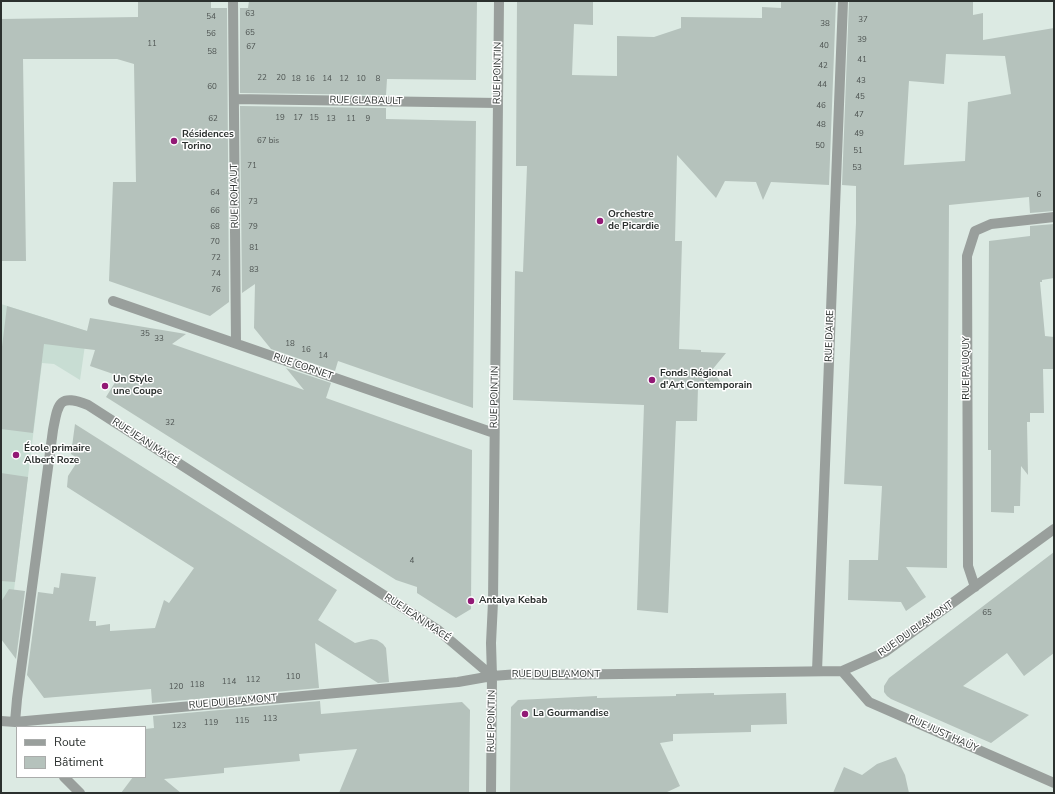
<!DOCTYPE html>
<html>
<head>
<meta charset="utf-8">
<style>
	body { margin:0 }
	#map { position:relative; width:1055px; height:794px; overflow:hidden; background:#dceae3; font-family:"Nunito Sans",sans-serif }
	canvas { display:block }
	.frame { position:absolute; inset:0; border:2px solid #2b302e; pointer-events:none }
	.legend { position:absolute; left:16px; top:726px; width:130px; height:52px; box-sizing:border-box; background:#fff; border:1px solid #aaacab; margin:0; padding:5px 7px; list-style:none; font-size:12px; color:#2b302e }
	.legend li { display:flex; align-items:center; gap:8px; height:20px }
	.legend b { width:20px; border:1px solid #aaacab }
</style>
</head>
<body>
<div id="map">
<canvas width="1055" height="794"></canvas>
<div class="frame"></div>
<ul class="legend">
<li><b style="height:5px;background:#999f9c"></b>Route</li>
<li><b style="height:11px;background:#b5c2bc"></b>Bâtiment</li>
</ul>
</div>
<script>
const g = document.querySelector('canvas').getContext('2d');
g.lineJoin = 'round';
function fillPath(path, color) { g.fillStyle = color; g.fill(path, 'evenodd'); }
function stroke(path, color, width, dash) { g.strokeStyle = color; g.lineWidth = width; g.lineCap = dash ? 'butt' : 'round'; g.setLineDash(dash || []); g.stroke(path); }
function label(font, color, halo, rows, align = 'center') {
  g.font = font + ' "Nunito Sans",sans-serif'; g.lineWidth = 3; g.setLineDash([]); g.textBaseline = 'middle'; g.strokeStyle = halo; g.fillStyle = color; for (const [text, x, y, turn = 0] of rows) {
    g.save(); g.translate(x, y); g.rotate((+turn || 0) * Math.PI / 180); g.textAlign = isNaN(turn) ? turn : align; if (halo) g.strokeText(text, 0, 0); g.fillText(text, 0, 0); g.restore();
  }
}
fillPath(new Path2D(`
	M1 304 87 331 80 380 54 364 42 363 8 639 1 638Z`), '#c8ddd3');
fillPath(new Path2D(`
	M138 1H211V8H227L229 302 210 316 109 281 113 182H136L134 64 117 59H23L26 261H1V19L138 17Z
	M249 1H477L476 80 387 79 386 95 240 93V8H248Z
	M517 1H593V25L574 24 572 75 617 76V36L654 37 681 28V17L762 18V7L781 8V1H836L829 185 771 182 763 200 756 182 725 181 716 198 677 155 675 241H682L679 349 701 350V352L726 353 712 370 725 388 698 387 697 421H676L668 613 637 610 644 405 513 400 515 271 523 272 527 166H516Z
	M849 1H973V15L983 13V40L1054 28V211L1030 213 1029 197 949 205 947 568 906 567 926 597 906 611 901 602 848 600 849 560H878L882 486 844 484 856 223V186L842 185ZM946 54 1005 56 1011 94 968 102 965 161 904 165 909 81 944 84Z
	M240 106 386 108V119L476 121 473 408 338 361 335 371 271 349 254 328 255 284 242 293Z
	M1054 224V278L1042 280V282H1040L1045 336 1054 337V369H1043L1044 413H1030V422H1027L1028 475 1021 466 1020 506H1014V513L991 512V450H988V416L989 241 1030 236V226Z
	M7 306 87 331 90 318 186 334 172 344 304 390 286 368 331 383 326 398 472 450 471 609 456 618 417 593V587L396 580 106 397 119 376 90 366 95 350 44 344 33 433 1 429V355Z
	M75 424 337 590 318 620 355 643 371 639 377 640 383 644 386 648 389 682 378 683 315 643 319 688 152 703 151 689 44 698 27 675 38 592 53 594 54 587 59 588 61 573 96 577 89 621H96V626L110 624V631L155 628 164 600 169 603 194 568 67 487 68 476 79 459 71 454Z
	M1 473 28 477 15 582 1 581Z
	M1054 552V653L1024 676 1007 653 963 686 1029 715 991 743 891 699 887 696 884 692V686L889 678Z
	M9 589 25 591 16 659 1 639V602Z
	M714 693V695L786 693 787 724 751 725V732L673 734V741L660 743 680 786 665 793H510L511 707 518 700 597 696V698L676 696V694Z
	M320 701 321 714 462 702 470 710 469 793H339L357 749 299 754 300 761 224 768V773L164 779 181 793H121L133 777H145V729L154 728 153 716Z
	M896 757 905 775 909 793H833L844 767 862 775 877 764Z`), '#b5c2bc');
stroke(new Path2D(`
	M233 1 236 343
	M234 99 498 103
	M113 301 494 433
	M975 587 968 566 967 256 975 231 991 224 1054 217
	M817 671 843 1
	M842 671 869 702 1054 783
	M1 721 15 722 458 682 492 676 519 674 546 675 842 671 885 652 1054 529
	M15 722 17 699 53 430C58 404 58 393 88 405L438 630 492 676
	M64 777 80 793
	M491 793 492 676 491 643 493 602 499 1`), '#999f9c', 10);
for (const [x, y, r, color] of [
	[174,141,4,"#921875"],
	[600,221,4,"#921875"],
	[652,380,4,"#921875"],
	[105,386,4,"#921875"],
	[16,455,4,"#921875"],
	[471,601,4,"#921875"],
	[525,714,4,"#921875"]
]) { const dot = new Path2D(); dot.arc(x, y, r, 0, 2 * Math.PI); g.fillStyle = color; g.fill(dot); stroke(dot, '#fff', 1.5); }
label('8px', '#4e5452', null, [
	["63",250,14],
	["54",211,17],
	["37",863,20],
	["38",825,24],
	["65",250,33],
	["56",211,34],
	["39",862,40],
	["11",152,44],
	["40",824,46],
	["67",251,47],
	["58",212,52],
	["41",862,60],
	["42",823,66],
	["22",262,78],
	["20",281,78],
	["18",296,79],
	["16",310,79],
	["14",327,79],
	["12",344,79],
	["10",361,79],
	["8",378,79],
	["43",861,81],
	["44",822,85],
	["60",212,87],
	["45",860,97],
	["46",821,106],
	["47",859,115],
	["19",280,118],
	["17",298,118],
	["15",314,118],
	["62",213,119],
	["13",331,119],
	["11",351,119],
	["9",368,119],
	["48",821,125],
	["49",859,134],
	["67 bis",268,141],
	["50",820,146],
	["51",858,151],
	["71",252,166],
	["53",857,168],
	["64",215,193],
	["6",1039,195],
	["73",253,202],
	["66",215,211],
	["68",215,227],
	["79",253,227],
	["70",215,242],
	["81",254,248],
	["72",216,258],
	["83",254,270],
	["74",216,274],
	["76",216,290],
	["35",145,334],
	["33",159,339],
	["18",290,344],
	["16",306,350],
	["14",323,356],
	["32",170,423],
	["4",412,561],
	["65",987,613],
	["110",293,677],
	["112",253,680],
	["114",229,682],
	["118",197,685],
	["120",176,687],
	["113",270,719],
	["115",242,721],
	["119",211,723],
	["123",179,726]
]);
label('10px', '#2b302e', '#fff', [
	["RUE POINTIN",498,73,-89],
	["RUE CLABAULT",366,101,1],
	["RUE ROHAUT",235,196,-91],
	["RUE DAIRE",830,336,-88],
	["RUE CORNET",303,367,19],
	["RUE PAUQUY",967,368,-90],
	["RUE POINTIN",495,397,-89],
	["RUE JEAN MACÉ",145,442,33],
	["RUE JEAN MACÉ",417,618,34],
	["RUE DU BLAMONT",916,629,-35],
	["RUE DU BLAMONT",556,675],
	["RUE DU BLAMONT",233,702,-5],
	["RUE POINTIN",492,721,-89],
	["RUE JUST HAÜY",943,734,24]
]);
label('bold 10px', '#2b302e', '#fff', [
	["Résidences",182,135],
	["Torino",182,147],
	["Orchestre",608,215],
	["de Picardie",608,227],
	["Fonds Régional",660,374],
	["d'Art Contemporain",660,386],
	["Un Style",113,380],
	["une Coupe",113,392],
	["École primaire",24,449],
	["Albert Roze",24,461],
	["Antalya Kebab",479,601],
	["La Gourmandise",533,714]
], 'left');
</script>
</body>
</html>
